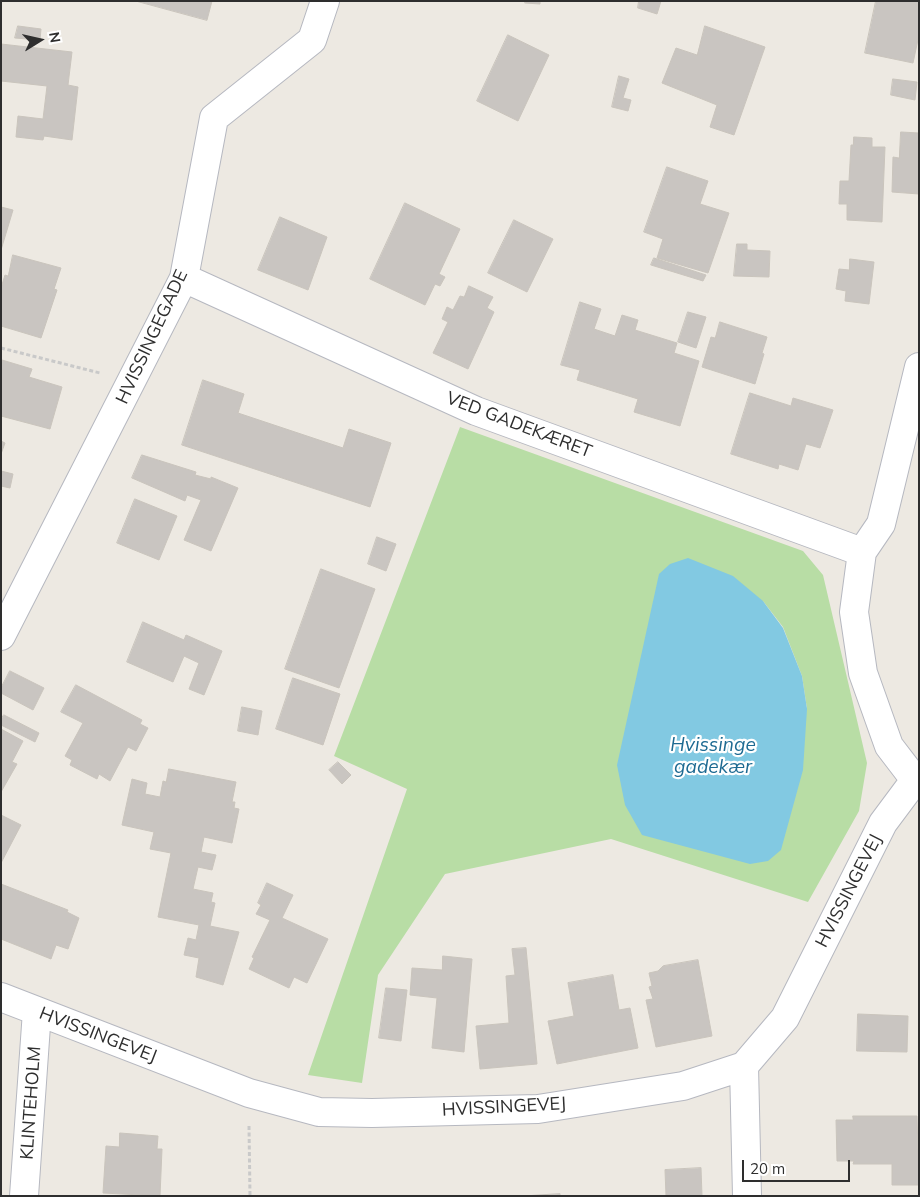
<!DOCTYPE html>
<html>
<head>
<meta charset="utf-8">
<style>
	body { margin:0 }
	#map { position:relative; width:920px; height:1197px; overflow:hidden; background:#ede9e2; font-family:Mulish,sans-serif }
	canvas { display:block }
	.frame { position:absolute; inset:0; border:2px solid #2e2e2e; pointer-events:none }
	.north { position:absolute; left:15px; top:15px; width:50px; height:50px; -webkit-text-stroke:4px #fff; paint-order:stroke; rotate:80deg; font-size:14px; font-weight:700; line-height:20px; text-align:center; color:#2e2e2e }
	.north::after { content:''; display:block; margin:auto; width:18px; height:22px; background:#2e2e2e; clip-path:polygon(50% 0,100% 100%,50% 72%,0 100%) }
	.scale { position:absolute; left:742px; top:1160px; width:108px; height:22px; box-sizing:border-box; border:2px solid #2e2e2e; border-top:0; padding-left:6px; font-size:15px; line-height:18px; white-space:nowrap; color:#2e2e2e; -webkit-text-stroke:4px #fff; paint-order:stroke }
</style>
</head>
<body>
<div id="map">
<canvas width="920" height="1197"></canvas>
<div class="frame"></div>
<div class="north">N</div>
<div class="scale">20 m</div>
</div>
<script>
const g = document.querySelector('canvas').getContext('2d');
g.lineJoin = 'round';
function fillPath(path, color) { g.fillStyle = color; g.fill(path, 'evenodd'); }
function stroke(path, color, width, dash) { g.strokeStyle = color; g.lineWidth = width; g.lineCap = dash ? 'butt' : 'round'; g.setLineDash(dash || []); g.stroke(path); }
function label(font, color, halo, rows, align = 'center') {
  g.font = font + ' Mulish,sans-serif'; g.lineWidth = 4.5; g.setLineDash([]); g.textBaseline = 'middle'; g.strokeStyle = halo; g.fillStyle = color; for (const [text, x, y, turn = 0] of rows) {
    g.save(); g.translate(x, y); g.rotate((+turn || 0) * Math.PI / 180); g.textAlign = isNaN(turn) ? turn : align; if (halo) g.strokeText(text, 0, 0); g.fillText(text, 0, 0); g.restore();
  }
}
fillPath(new Path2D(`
	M460 427 803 551 823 575 867 763 859 811 808 902 611 839 445 874 378 975 362 1083 308 1075 407 789 334 756ZM763 601 783 627 802 676 807 709Z`), '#b8dda5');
fillPath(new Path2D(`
	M688 558 733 576 763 601 783 628 802 676 807 709 803 770 781 850 768 861 750 864 642 835 625 805 617 765 659 574 670 564Z`), '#82c9e2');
const building = new Path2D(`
	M136 1H212L207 20Z
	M526 1H540V4L525 3Z
	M639 1H661L657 14 638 8Z
	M876 1H919V35L913 63 865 53Z
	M18 26 41 29 40 40 15 38Z
	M705 26 765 47 734 135 710 127 717 105 662 83 676 48 697 55Z
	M508 35 549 55 518 121 477 101Z
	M1 44 72 52 68 85 78 87 72 140 44 136 43 140 16 137 18 116 43 119 47 86 1 81Z
	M619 76 629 79 623 98 631 100 628 111 612 107Z
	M893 79 917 82 915 100 891 95Z
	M901 132 919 133V194L892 192 893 157 899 158Z
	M854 137 872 138V147H885L882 222 847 220V204H839L840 181H849L851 145H853Z
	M667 167 708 181 700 204 729 213 708 273 657 258 663 239 644 232Z
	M405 203 460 229 439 274 445 277 440 286 435 284 425 305 370 279Z
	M1 207 13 210 1 250Z
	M280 217 327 237 308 290 258 270Z
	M514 220 553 239 527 292 488 273Z
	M737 244H747V250L770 251 769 277 734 276Z
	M13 255 61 268 54 289 57 290 41 338 1 326V288L5 275 8 276Z
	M654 258 706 275 703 281 651 265Z
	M850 259 874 262 869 304 845 301 846 291 836 289 839 269 849 270Z
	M469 286 493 297 487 308 494 312 468 369 433 353 448 322 442 319 447 307 453 310 460 296 464 297Z
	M580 302 601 309 594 329 615 336 622 315 638 320 635 330 677 343 674 353 699 361 680 426 634 412 638 399 577 380 580 370 561 365Z
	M688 312 706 317 696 348 678 342Z
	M720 322 767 337 762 353 764 354 755 384 702 367 711 337 715 338Z
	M2 360 32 369 29 377 62 387 50 429 1 416Z
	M203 380 244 394 238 413 343 448 349 429 391 443 370 507 182 445Z
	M750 393 791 406 793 398 833 410 820 448 806 444 798 470 779 464 778 469 731 454Z
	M1 441 5 443 1 454Z
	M142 455 196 472 195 475 211 479V477L238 488 211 551 184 540 201 500 187 495 185 501 132 478Z
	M1 471 13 474 10 488 1 486Z
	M135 499 177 516 159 560 117 543Z
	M377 537 396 544 386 571 368 564Z
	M321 569 375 589 339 688 285 669Z
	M143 622 184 640 186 635 222 651 204 695 189 689 199 663 184 656 173 682 127 662Z
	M10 671 44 688 33 710 1 693V688Z
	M293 678 340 694 323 745 276 729Z
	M76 685 142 720 140 724 148 728 136 751 128 747 110 781 99 774 97 779 70 765 72 760 65 756 83 723 61 712Z
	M242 707 262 711 258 735 238 731Z
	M4 715 39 733 35 742 1 725V719Z
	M1 729 23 741 12 762 17 764 1 792Z
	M338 762 351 775 342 784 329 770Z
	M169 769 236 782 232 802H235L234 808 239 809 232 843 204 837 201 852 216 855 212 870 198 867 193 889 213 893 211 902 215 903 210 926 239 932 223 985 196 977 199 958 184 955 188 938 196 940 199 925 158 917 171 853 150 849 154 832 122 825 132 779 147 783 145 794 160 797 163 781 166 782Z
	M1 815 21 825 1 863Z
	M267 883 293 895 282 918 328 939 307 983 294 977 289 988 249 969 254 958 252 957 270 920 256 914 261 905 258 903Z
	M1 884 68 910 67 912 79 918 68 949 56 945 51 959 1 939Z
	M526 948 537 1064 480 1069 476 1026 509 1023 506 976 515 975 512 949Z
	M443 956 472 959 464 1052 432 1048 437 998 410 995 412 968 442 970Z
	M698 960 712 1036 656 1047 646 1000 653 999 649 987 652 986 649 973 658 971 663 966Z
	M613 975 619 1010 630 1008 638 1048 557 1064 548 1021 574 1016 568 983Z
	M386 988 407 990 401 1041 379 1038Z
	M858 1014 908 1016 907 1052 857 1051Z
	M853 1116H917L919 1185H892V1164H853L854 1161H837L836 1120H853Z
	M120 1133 158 1136 157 1149H162L160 1196 103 1193 106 1146 119 1147Z
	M701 1168 702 1196H666L665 1170Z
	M560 1194V1196H524Z`);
fillPath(building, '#c9c5c1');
stroke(building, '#c9c4bc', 1);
const street = new Path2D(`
	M184 278 476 411 862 552
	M1 636 184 278 214 118 312 40 325 1
	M915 780 889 746 863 673 854 612 862 552 881 524 919 367
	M1 997 249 1093 319 1112 372 1113 538 1109 683 1086 744 1066 785 1018 883 823 915 780 919 778
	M744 1066 747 1196
	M24 1196 37 1011`);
stroke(street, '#b6b8c0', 30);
stroke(new Path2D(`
	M1 348 100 373
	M249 1126 250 1196`), '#c9c9c9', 3, [4, 2.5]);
stroke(street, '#fff', 28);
label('18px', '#2e2e2e', '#fff', [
	["HVISSINGEGADE",152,337,-65],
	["VED GADEKÆRET",519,425,21],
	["HVISSINGEVEJ",849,891,-63],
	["HVISSINGEVEJ",98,1035,21],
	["KLINTEHOLM",31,1103,-86],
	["HVISSINGEVEJ",504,1107,-3]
]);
label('italic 19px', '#1d6a92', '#fff', [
	["Hvissinge",713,745],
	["gadekær",713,767]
]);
</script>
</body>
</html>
